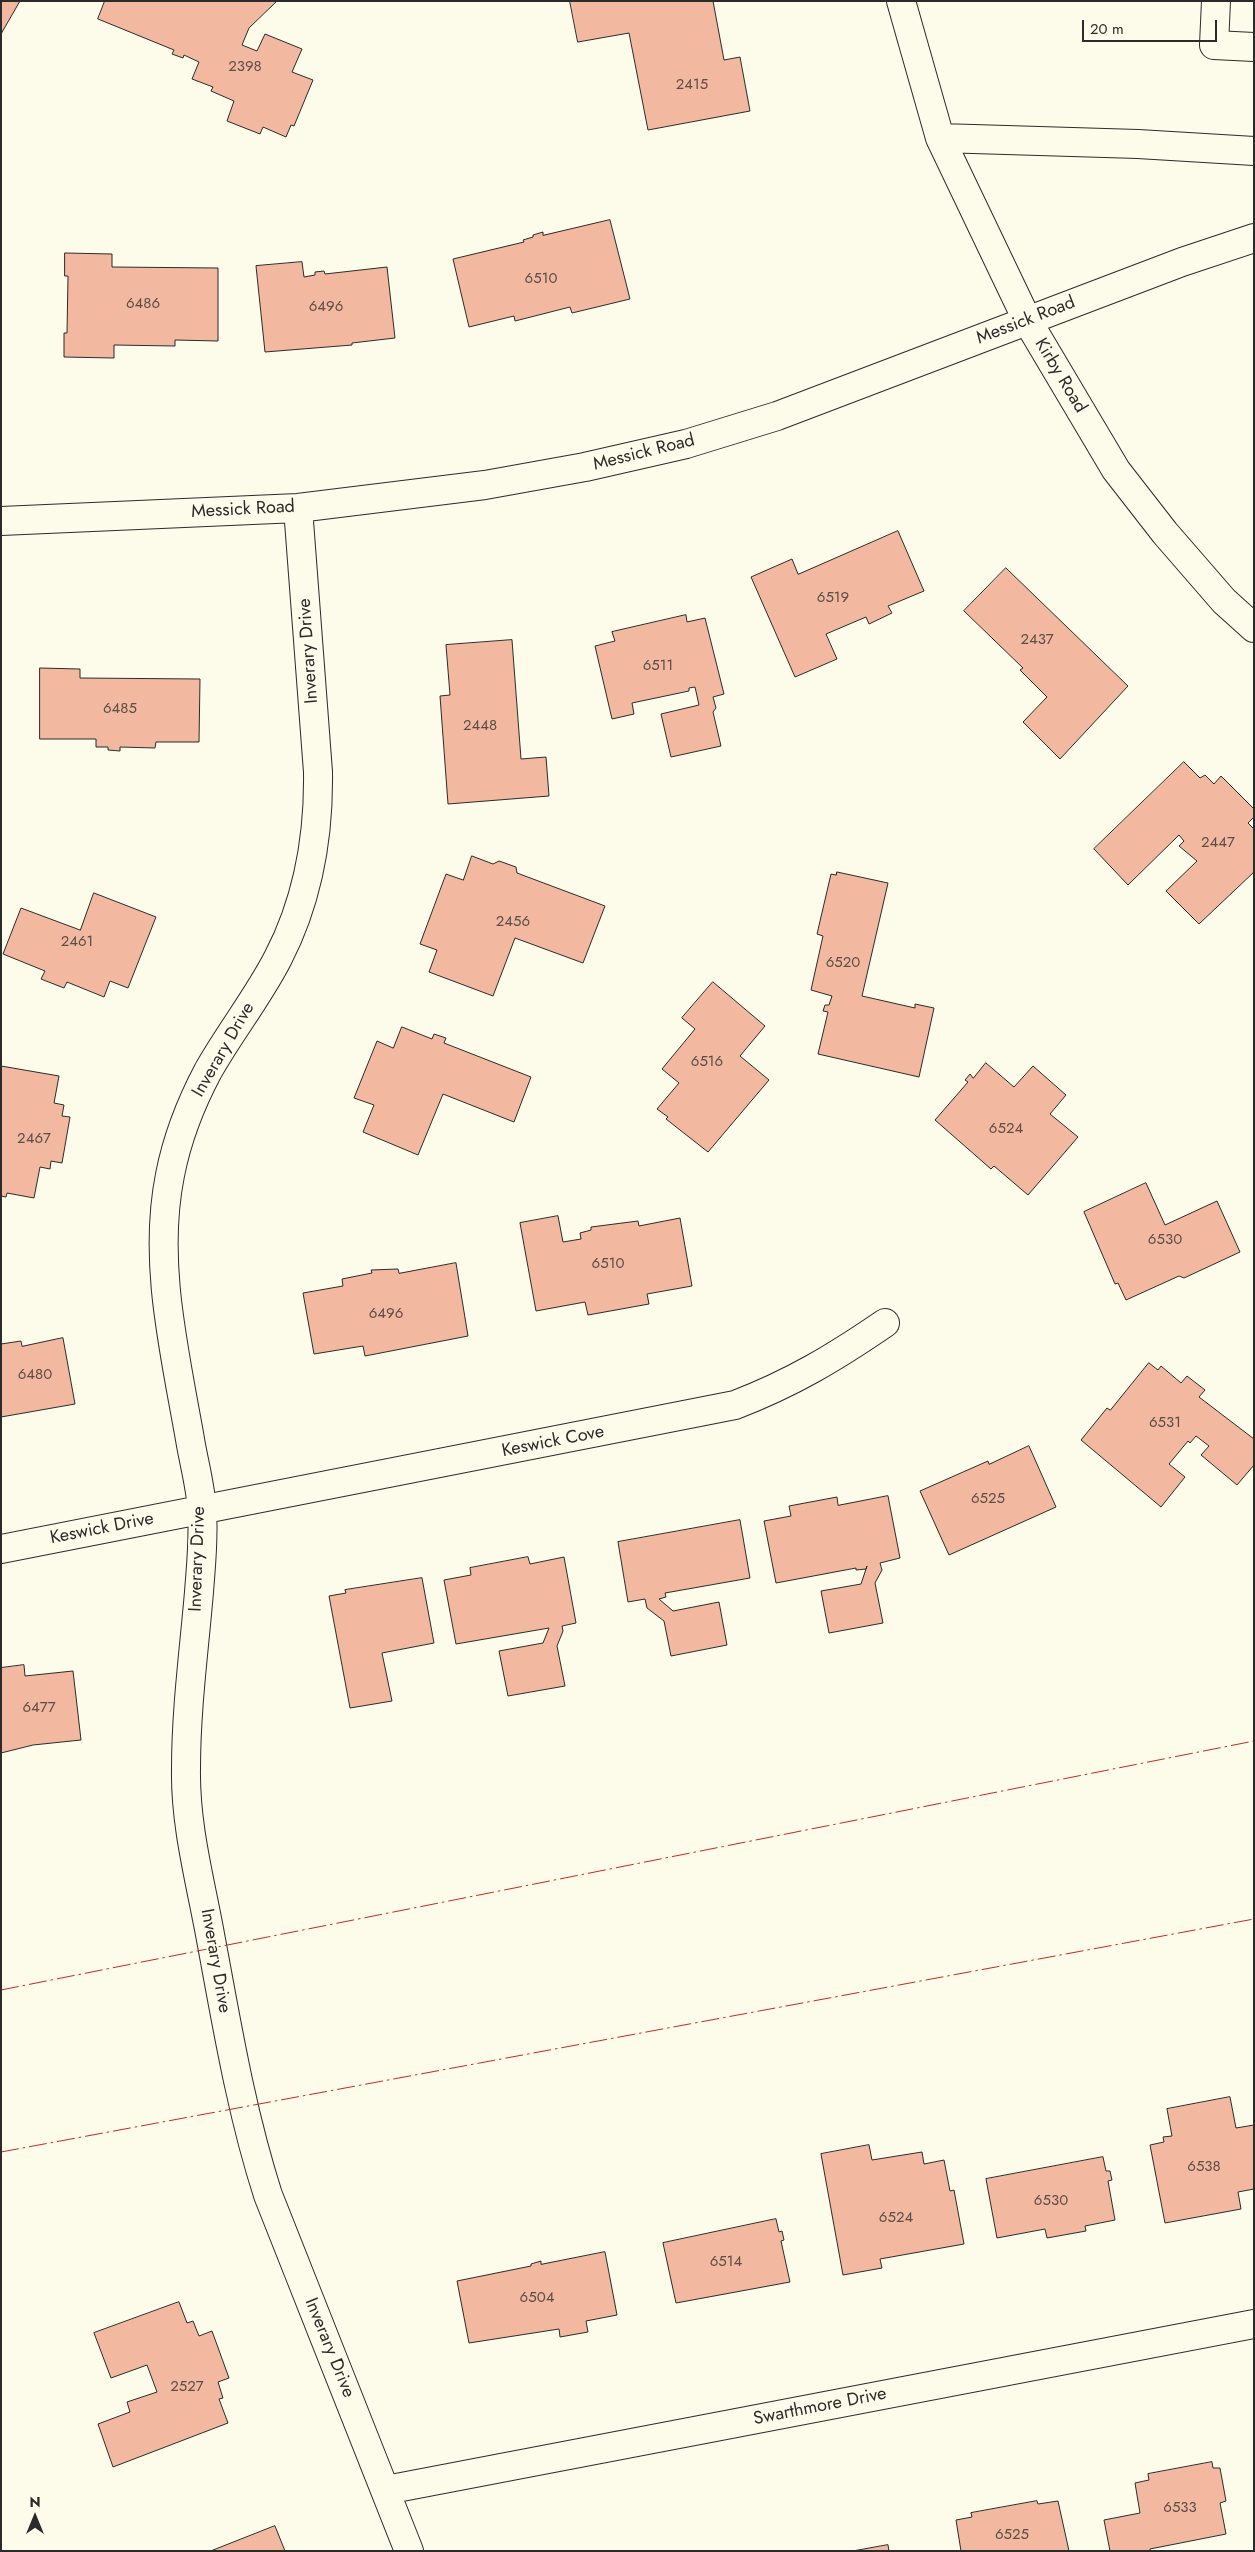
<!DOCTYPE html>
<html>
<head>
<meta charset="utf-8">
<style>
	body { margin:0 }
	#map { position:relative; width:1255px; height:2552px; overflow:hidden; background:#fdfbea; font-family:Jost,sans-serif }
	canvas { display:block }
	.frame { position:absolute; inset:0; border:2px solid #2b2b2b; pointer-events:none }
	.north { position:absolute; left:10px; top:2492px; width:50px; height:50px; -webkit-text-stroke:4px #fdfbea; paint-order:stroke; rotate:0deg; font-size:14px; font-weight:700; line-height:20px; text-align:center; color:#2b2b2b }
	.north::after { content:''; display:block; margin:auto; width:18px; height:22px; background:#2b2b2b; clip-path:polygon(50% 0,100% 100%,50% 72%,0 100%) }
	.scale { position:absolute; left:1082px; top:20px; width:135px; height:22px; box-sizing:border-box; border:2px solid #2b2b2b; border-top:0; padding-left:6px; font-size:15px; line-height:18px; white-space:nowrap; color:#2b2b2b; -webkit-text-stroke:4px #fdfbea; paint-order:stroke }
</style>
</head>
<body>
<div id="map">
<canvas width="1255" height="2552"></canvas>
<div class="frame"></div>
<div class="north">N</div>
<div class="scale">20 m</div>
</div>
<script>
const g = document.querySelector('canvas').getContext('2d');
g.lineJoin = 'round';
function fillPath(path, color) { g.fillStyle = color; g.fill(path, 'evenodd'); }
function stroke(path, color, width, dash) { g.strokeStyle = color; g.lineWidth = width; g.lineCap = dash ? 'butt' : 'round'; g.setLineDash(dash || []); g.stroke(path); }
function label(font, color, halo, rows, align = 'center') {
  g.font = font + ' Jost,sans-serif'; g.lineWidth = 4; g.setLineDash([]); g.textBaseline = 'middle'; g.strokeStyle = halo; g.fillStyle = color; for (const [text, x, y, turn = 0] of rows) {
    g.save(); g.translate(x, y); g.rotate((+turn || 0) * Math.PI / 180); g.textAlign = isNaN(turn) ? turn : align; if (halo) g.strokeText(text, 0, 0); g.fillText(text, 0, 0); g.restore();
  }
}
const building = new Path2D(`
	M1 1H20L1 34Z
	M105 1H277L249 28 242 45 257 51 265 34 302 49 292 72 313 80 294 126 291 125 286 137 263 127 260 134 227 121 234 101 211 91 213 87 192 79 199 62 184 55 183 58 172 54 174 50 98 19Z
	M570 1H713L724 60 740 57 750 111 648 130 629 33 578 42Z
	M610 220 630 299 572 313 570 307 515 321 514 316 469 327 453 259 524 242 523 240 533 237V235L543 232V235Z
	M65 253 112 254V267L218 268V341L175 340V346L114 345V358L64 357V333H67L68 276H65Z
	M302 262 304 277 315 275V272L324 271 325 274 387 267 395 338 352 343V345L265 352 256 266Z
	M898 531 924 591 888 606 892 613 869 624 866 617 826 634 837 659 795 677 751 577 792 559 798 574Z
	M1006 568 1128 686 1060 759 1023 722 1047 697 1020 670 1023 668 964 611Z
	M686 615 687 622 705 618 724 694 713 697 716 708 713 712 721 746 671 757 661 714 699 705 695 687 689 688V691L632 703 634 714 612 719 595 646 615 641 612 632Z
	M512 640 521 759 546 757 549 796 448 804 440 696 450 695 446 645Z
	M40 668 80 669V678L200 679 199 742H156L155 748 120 747V751L108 750V747H96V739H40Z
	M1184 762 1200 778 1205 775 1214 784 1221 776 1254 809V817L1248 823 1254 829V872L1199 924 1166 891 1197 861 1179 846 1184 841 1179 835 1128 885 1094 849Z
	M472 856 493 864 499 861 516 867 517 873 605 906 583 963 515 938 493 996 429 972 437 950 420 944 446 874 463 880Z
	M837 872 888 883 862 996 915 1008V1004L934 1008 919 1077 818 1054 828 1012 823 1011 825 1005H829L832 996 811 990 823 936 817 934 831 874 836 875Z
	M94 893 156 917 128 988 110 981 104 997 67 982 64 988 41 979 45 971 3 954 21 908 80 930Z
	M713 982 765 1026 740 1056 769 1080 708 1152 666 1119 668 1117 657 1109 679 1083 662 1069 695 1029 682 1018Z
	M402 1027 432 1039 434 1034 446 1038 444 1043 531 1077 514 1122 443 1094 418 1155 363 1132 374 1105 354 1098 377 1041 393 1048Z
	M986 1063 1014 1087 1033 1066 1066 1095 1050 1114 1078 1137 1028 1195 994 1166 991 1169 935 1120 968 1082 965 1080 970 1074 973 1078Z
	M1 1066 59 1076 54 1103 64 1105 62 1116 70 1117 62 1163 51 1161 50 1169 40 1167 34 1198 7 1193 6 1197 1 1196Z
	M1146 1183 1165 1225 1217 1201 1240 1252 1184 1278 1179 1276 1126 1300 1118 1283 1115 1284 1084 1212Z
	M558 1216 563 1242 581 1239 580 1233 591 1230V1227L638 1221 639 1226 680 1218 692 1286 647 1294 649 1304 588 1315 585 1302 536 1311 520 1223Z
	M456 1263 468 1336 365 1356 363 1346 314 1354 303 1293 343 1286 342 1279 372 1273 371 1270 398 1269 399 1273Z
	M63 1338 75 1404 1 1417V1344L21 1341 22 1346Z
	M1149 1363 1158 1370 1161 1366 1181 1383 1187 1376 1205 1390 1199 1397 1254 1439V1465L1237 1485 1201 1455 1209 1446 1196 1436 1190 1443 1188 1441 1169 1464 1185 1477 1161 1507 1081 1440 1107 1408 1110 1410Z
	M1029 1446 1056 1507 949 1555 920 1491 988 1461 989 1464Z
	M888 1496 900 1558 880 1563 882 1570 875 1583 883 1623 829 1633 821 1591 861 1584 867 1566 866 1569 856 1570V1568L776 1583 764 1521 791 1516 789 1506 837 1497 838 1505Z
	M740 1520 750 1578 665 1593 666 1597 659 1599 673 1611 719 1602 727 1645 671 1656 664 1621 647 1608 645 1599 628 1602 618 1542Z
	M528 1557 530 1564 564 1557 576 1623 562 1626 563 1631 557 1646 565 1686 508 1696 499 1651 543 1643 549 1628 456 1644 444 1580 471 1575 470 1568Z
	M422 1578 434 1643 382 1653 392 1701 350 1708 329 1596 346 1593 345 1590Z
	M24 1665 25 1676 73 1671 81 1740 33 1745 1 1753V1668Z
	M1230 2097 1236 2128 1254 2125V2189L1238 2192 1241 2209 1165 2223 1150 2145 1164 2142 1163 2137 1172 2136 1167 2109Z
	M869 2145 872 2160 922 2152 924 2164 944 2160 950 2191 954 2190 964 2244 880 2259 882 2268 843 2275 821 2154Z
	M1103 2157 1106 2171H1110L1112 2180 1108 2181 1115 2220 1085 2226 1086 2231 1047 2238 1045 2229 997 2238 986 2179Z
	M776 2219 779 2232 782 2231 784 2240 781 2241 790 2282 676 2303 663 2243Z
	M605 2252 617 2315 586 2321 588 2332 560 2337 559 2329 469 2343 457 2281 531 2266V2264L541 2261V2264Z
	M179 2302 187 2323 193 2321 199 2336 212 2331 229 2378 218 2382 223 2398 219 2399 228 2423 113 2467 98 2424 130 2412 127 2402 157 2392 147 2365 111 2378 94 2333Z
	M1212 2462 1213 2468H1220L1226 2501 1220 2503 1226 2534 1150 2549V2551H1110L1104 2520 1140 2513 1135 2483 1149 2480 1148 2474Z
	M1037 2501 1038 2504 1058 2501 1069 2551H961L956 2520 972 2517 971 2513Z
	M275 2526 285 2551H211Z
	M888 2545 889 2551H853Z`);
fillPath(building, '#f2b8a0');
stroke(building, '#2b2b2b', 1);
const minor = new Path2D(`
	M901 1 940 138 1027 320 1116 470 1165 533 1224 601 1254 628
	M1216 1 1214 45 1254 47
	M940 138 1138 144 1254 151
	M298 508 318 772C319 837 308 900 278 958 258 997 230 1032 208 1071 191 1103 177 1139 170 1175 152 1264 176 1357 191 1445 195 1467 201 1489 202 1511 204 1538 201 1565 199 1592 194 1651 186 1709 186 1769 185 1823 199 1876 209 1929 226 2019 240 2108 268 2195L409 2551
	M1 521 298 508 485 485 585 467 686 444 777 416 1182 262 1254 238
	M1 1549 735 1405C792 1383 834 1358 885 1323
	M386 2490 1254 2324`);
stroke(minor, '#2b2b2b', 30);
stroke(minor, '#fdfbea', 28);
stroke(new Path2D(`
	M1 1990 1254 1741
	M1 2152 1254 1919`), '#c62828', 1, [18, 4, 2.5, 4]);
label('15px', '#5d4e48', null, [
	["2398",245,67],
	["2415",692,85],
	["6510",541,279],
	["6486",143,304],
	["6496",326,307],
	["6519",833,598],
	["2437",1037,640],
	["6511",658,666],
	["6485",120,709],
	["2448",480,726],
	["2447",1218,843],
	["2456",513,922],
	["2461",77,942],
	["6520",843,963],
	["6516",707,1062],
	["6524",1006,1129],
	["2467",34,1139],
	["6530",1165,1240],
	["6510",608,1264],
	["6496",386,1314],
	["6480",35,1375],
	["6531",1165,1423],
	["6525",988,1499],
	["6477",39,1708],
	["6538",1204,2167],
	["6530",1051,2201],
	["6524",896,2218],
	["6514",726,2262],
	["6504",537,2298],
	["2527",187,2387],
	["6533",1180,2508],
	["6525",1012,2535]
]);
label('18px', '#2b2b2b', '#fdfbea', [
	["Messick Road",1026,321,-21],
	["Kirby Road",1060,376,59],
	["Messick Road",644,453,-14],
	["Messick Road",243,510,-3],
	["Inverary Drive",309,651,-94],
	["Inverary Drive",224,1050,-60],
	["Keswick Cove",553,1442,-11],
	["Keswick Drive",102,1529,-11],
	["Inverary Drive",198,1559,-88],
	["Inverary Drive",215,1961,80],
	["Inverary Drive",329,2348,68],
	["Swarthmore Drive",820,2407,-11]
]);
</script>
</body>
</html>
